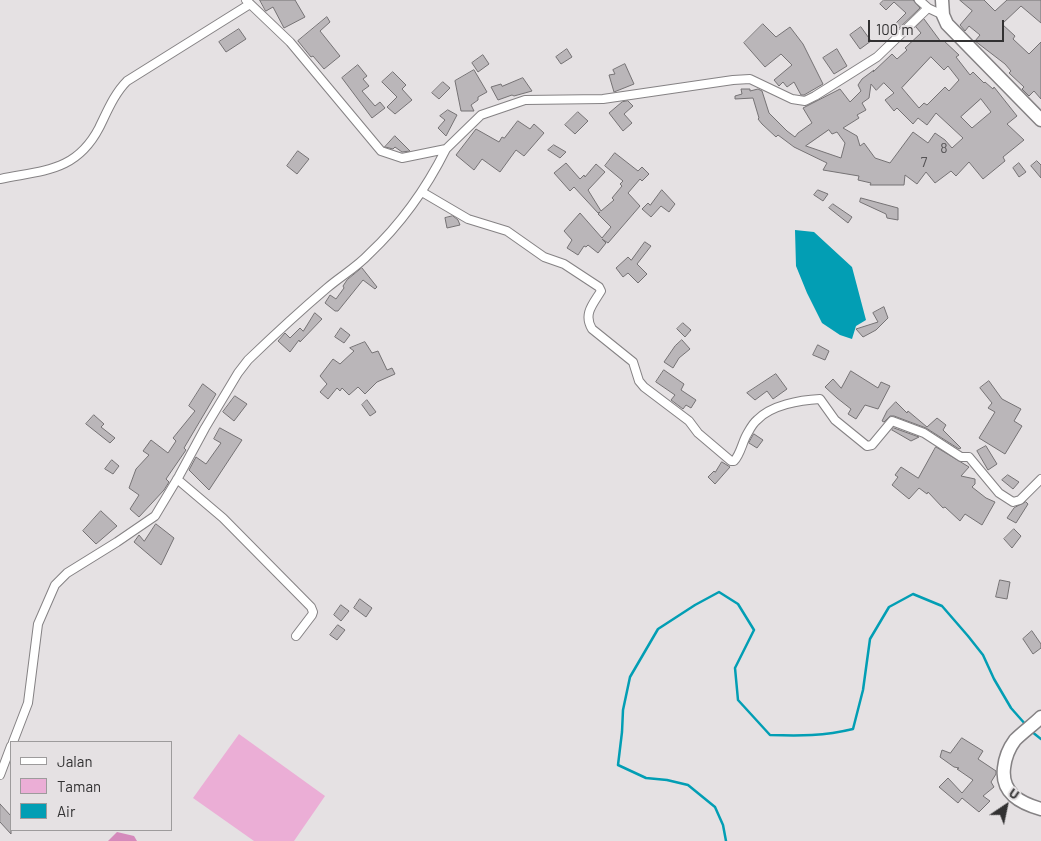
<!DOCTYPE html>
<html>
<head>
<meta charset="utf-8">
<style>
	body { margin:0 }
	#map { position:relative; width:1041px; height:841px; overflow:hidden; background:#e5e1e3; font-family:Barlow,sans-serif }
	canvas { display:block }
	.legend { position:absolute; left:10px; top:741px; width:162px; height:90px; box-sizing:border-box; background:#e5e1e3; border:1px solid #9d9b9c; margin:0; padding:6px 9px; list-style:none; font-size:15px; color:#323132 }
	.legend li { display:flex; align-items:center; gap:10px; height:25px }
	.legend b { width:25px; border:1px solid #9d9b9c }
	.north { position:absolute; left:981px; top:781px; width:50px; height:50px; -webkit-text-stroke:4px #e5e1e3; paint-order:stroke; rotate:34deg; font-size:14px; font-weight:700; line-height:20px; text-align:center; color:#323132 }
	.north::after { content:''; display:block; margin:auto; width:18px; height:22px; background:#323132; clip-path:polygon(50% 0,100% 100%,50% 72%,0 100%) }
	.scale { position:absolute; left:868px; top:20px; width:136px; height:22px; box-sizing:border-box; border:2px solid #323132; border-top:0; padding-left:6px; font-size:15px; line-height:18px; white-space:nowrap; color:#323132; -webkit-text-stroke:4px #e5e1e3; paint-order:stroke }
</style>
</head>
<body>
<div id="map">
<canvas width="1041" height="841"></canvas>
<ul class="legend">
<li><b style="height:6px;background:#fff"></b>Jalan</li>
<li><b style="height:14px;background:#ebaed6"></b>Taman</li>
<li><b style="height:14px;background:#029eb4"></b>Air</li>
</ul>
<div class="north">U</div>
<div class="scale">100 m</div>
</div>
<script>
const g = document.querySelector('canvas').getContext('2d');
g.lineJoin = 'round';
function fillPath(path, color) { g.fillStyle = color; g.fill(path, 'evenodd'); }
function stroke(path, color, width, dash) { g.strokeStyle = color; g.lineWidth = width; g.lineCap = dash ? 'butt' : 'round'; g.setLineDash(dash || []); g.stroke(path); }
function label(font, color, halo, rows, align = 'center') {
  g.font = font + ' Barlow,sans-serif'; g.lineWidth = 5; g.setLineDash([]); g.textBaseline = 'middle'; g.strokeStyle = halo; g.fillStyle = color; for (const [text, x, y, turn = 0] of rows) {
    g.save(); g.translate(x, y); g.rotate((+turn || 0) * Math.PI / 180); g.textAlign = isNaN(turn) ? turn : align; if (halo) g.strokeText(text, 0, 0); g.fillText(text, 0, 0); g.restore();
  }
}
fillPath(new Path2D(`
	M239 734 325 796 294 841H254L193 798Z`), '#ebaed6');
fillPath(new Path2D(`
	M117 832 134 836 137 841H108Z`), '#d58abc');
fillPath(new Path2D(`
	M795 230 814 232 852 267 866 320 856 326 852 339 840 335 822 323 807 293 796 266Z`), '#029eb4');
stroke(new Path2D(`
	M1031 731 1041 739
	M726 841 723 825 715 807 688 785 667 780 646 778 618 765 622 732 623 710 630 677 658 629 695 605 719 592 738 604 754 630 735 668 738 700 770 735C800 736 824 736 853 729L863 690 870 639 889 607 913 594 942 606 968 636 983 655 994 679 1011 708 1026 725`), '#029eb4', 2.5);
const building = new Path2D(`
	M260 0H295L305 17 284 28 273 7 266 11Z
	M884 0H913L920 8 894 33 890 29 906 13 894 2 886 10 880 4Z
	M960 0H984L995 11 1007 0H1041V23L1021 6 1002 24 1015 36 1013 39 1029 54 1041 42V99L1034 91 1029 96 1022 89 1024 87 1009 73 1011 71 1005 64 975 41 980 35 969 26 965 31 960 25 972 11Z
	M327 17 330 22 320 31 340 56 324 69 313 56 311 57 298 41Z
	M924 19 941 42 943 40 959 55 956 57 970 75 973 72 984 83 985 82 993 89 994 87 1017 116 1007 124 1024 140 1003 157 1005 161 983 179 969 162 956 176 951 171 935 183 926 172 917 184 905 175 904 185H870L871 183 858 180 859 176 823 170 827 163 794 147 778 135 776 137 762 124 758 119 759 118 753 98 735 99V96L742 94 741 89H750V91L758 89 762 91 769 113 787 131 795 137 798 133 812 123 803 108 840 89 850 102 861 91 858 85 862 79 874 70 873 72 892 54 897 59 907 50 905 48 921 33 916 27ZM931 57 944 70 948 66 959 80 949 91 945 87 927 105 924 103 919 108 902 88ZM884 83 894 93 885 100 894 111 897 108 913 124 918 118 927 125 936 113 963 138 952 148 945 140 935 133 928 143 913 132 890 163 875 158 864 143 860 146 857 136 843 128 859 118 857 115 866 110 862 103 869 98 871 84 876 90ZM981 99 991 112 972 128 961 117ZM829 130 832 134 837 132 845 143 841 158 806 146Z
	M763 24 776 37 790 27 803 44 823 84 804 95H801L794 82 787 87 783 82 779 86 774 80 792 65 781 54 765 67 744 43Z
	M861 27 871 41 860 49 850 35Z
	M239 29 246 39 226 52 219 42Z
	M567 49 572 57 561 64 556 57Z
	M837 49 847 66 834 74 823 58Z
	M483 55 489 64 478 72 472 63Z
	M625 64 634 84 614 92 609 75 615 74 613 70Z
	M358 65 367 76 363 79 369 86 362 91 375 106 380 102 385 108 372 118 342 78Z
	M474 70 487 92 478 97V100L471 105 474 111H461L455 81Z
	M393 72 406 85 402 89 412 100 395 114 387 107 397 97 382 82Z
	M523 78 532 91 514 96 512 95 498 100 491 87 501 84 502 86Z
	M443 82 450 88 439 99 432 93Z
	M628 101 633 106 624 114 632 123 623 131 609 113 622 102Z
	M448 110 457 115 446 136 438 128 445 120 440 116Z
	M578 112 588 121 575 134 565 125Z
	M518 121 530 129 534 124 544 133 524 156 516 150 500 172 482 159 474 170 456 155 476 129 499 142 502 137 504 138Z
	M395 136 410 151 402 152 395 147 393 149 385 147Z
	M554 145 566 152 560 158 548 150Z
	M298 151 309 159 297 174 287 166Z
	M615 153 638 171 642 167 649 174 642 181 640 179 628 193 640 206 608 243 602 239 606 243 598 253 588 245 586 247 584 246 578 255 567 248 572 240 564 231 580 213 602 238 611 227 598 214 600 212 598 213 574 187 570 191 554 173 566 163 580 179 584 175 585 177 596 164 605 172 588 190 601 211 614 200 612 198 622 186 620 184 623 181 605 166Z
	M1037 161 1041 165V178L1031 166Z
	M1019 163 1026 172 1019 177 1013 168Z
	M662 190 675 204 669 212 661 206 651 217 642 209 648 203 650 205Z
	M818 190 828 194 823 201 814 195Z
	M861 198 898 208V220L887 218 886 214 860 202Z
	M833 204 852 217 848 223 829 208Z
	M453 216 458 220 460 225 447 228 445 218Z
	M645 242 651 246 637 264 647 274 638 283 628 273 623 277 616 268 628 257 631 260Z
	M362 268 377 287 375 289 363 280 338 311H335L325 303 330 295 336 299 344 288 343 286 347 280Z
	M884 307 888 318 876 330 863 337 856 329 878 322 873 313Z
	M315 313 322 319 300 342 299 340 290 352 278 341 285 333 290 338 300 328 303 331Z
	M683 323 691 330 685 337 677 329Z
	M341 328 350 335 344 343 335 337Z
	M682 340 690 349 679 358 673 368 664 362 675 346Z
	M365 342 372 353 378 351 387 370 392 368 395 374 377 382 365 394 358 387 349 395 342 388 340 391 337 388 328 399 320 392 327 384 320 376 333 359 340 364 354 351 350 348Z
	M818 345 829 351 825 360 813 355Z
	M664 370 684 384 681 390 696 400 691 408 686 405 683 409 671 400 675 395 656 382Z
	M851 371 878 388 881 382 890 386 878 409 865 405 856 419 848 414 851 409 837 398 825 387 833 379 841 388Z
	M776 374 787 389 773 399 767 391 755 400 747 393Z
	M989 381 1002 399 1021 409 1014 421 1022 426 1005 454 979 438 995 412 988 408 992 403 980 388Z
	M203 384 216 394 184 448 186 450 166 479 169 482 164 490 139 517 130 509 139 495 129 488 136 469 149 455 143 451 151 440 168 453 176 441 173 438 195 411 189 406Z
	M235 396 247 404 234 421 223 412Z
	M367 400 376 412 370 416 362 405Z
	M896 402 907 413 908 411 927 427 937 418 946 425 943 430 961 448 959 449 926 428 894 416H890L884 422 882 421 887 411Z
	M94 415 104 424 101 427 115 438 110 443 86 424Z
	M220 428 242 440 209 490 189 470 196 457 206 464 221 443 214 439Z
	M894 428 919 437 911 441 892 430Z
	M754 434 763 440 757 448 749 443Z
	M986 446 997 464 988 470 977 451Z
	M936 447 969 467 961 476 975 479V484L972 487 986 498 995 502 982 525 965 514 960 521 945 507 943 508 928 492 927 494 919 488 909 499 892 485 898 477 895 475 901 467 918 478Z
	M112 460 119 466 113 474 105 469Z
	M722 462 730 467 715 484 708 477 714 471 715 472Z
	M1008 475 1019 482 1013 489 1002 480Z
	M1026 502 1028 504 1016 523 1007 518 1014 508Z
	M101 511 117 526 96 544 83 531Z
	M156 524 174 538 161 565 134 542 139 535 144 541Z
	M1014 529 1021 536 1012 548 1004 539Z
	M1000 580 1010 582 1007 599 996 597Z
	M360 599 372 608 366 617 354 608Z
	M341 605 349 611 341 621 334 615Z
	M338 625 345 630 337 640 330 635Z
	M1032 631 1041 644V648L1033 654 1023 639Z
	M962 738 983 751 978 759 996 771V774L991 782 994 787 983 796 990 801 979 812 962 798 958 803 939 787 948 778 962 793 973 780 957 769 959 768 954 767 940 757 942 750 950 753Z
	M0 804 11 816V834L0 822Z`);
fillPath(building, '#bab6b9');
stroke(building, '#757274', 1);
const minor = new Path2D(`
	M246 0 290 42 381 151 402 158 446 149 481 115 525 100 603 99 733 80 750 79 792 99 805 101 815 96 877 57 928 8
	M919 0 928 8 943 15
	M0 179C43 170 76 172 99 128 107 112 114 94 127 81L250 4
	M422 192 468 219 507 231 544 257 564 264 599 287 601 291C593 304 583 314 592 329L633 362 639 381 644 387 689 421 698 433 731 461H734C740 455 742 444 746 436 749 431 752 424 757 420 771 405 800 400 820 399L835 420 867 446 872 445 892 421 924 433 961 457H969L999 493 1013 502 1020 500 1041 479
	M177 479 223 518 311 607 313 612 312 615 296 636
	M13 742 28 703 38 624 55 585 67 573 117 542 155 516 179 476 205 428 238 373 248 360C274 335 300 311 327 288 341 276 357 267 369 254 401 224 426 189 446 149
	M0 775 11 746`);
const primary = new Path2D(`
	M942 0 943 15 947 24 1041 120
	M1041 717C1033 725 1023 732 1015 740 1009 748 1005 758 1004 768 1001 793 1020 803 1041 809`);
stroke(minor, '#858284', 10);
stroke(primary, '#858284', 15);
stroke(minor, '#fff', 8);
stroke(primary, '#fff', 12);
label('14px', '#545254', null, [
	["8",944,148],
	["7",924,162]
]);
</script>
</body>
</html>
